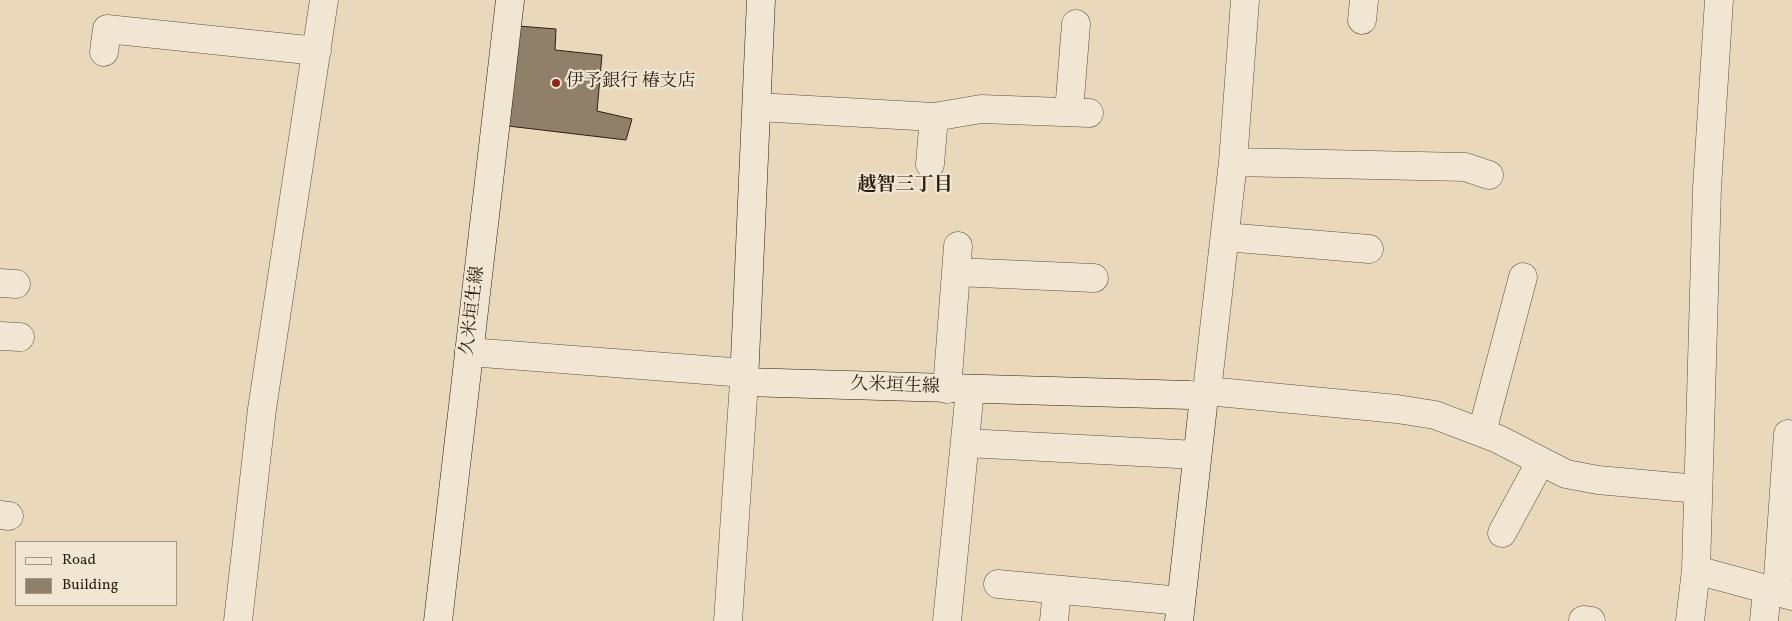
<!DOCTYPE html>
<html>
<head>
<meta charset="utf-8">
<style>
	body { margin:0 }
	#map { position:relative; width:1792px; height:621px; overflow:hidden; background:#ead8bb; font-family:Vollkorn,serif }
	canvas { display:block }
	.legend { position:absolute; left:15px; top:541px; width:162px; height:65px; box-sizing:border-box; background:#f1e6d3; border:1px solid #a39685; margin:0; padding:6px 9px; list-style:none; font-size:15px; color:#2e1e11 }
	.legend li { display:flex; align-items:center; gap:10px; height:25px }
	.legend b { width:25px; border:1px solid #a39685 }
</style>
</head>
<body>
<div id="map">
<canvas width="1792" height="621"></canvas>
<ul class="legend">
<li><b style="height:6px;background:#f1e6d3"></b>Road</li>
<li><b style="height:14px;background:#907f69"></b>Building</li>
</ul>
</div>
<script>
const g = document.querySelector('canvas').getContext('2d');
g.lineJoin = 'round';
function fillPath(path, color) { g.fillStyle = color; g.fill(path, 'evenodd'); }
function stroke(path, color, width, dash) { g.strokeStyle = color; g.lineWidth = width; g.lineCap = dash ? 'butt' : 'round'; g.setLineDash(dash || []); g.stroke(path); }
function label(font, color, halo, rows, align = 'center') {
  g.font = font + ' Vollkorn,"Noto Serif JP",serif'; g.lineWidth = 4.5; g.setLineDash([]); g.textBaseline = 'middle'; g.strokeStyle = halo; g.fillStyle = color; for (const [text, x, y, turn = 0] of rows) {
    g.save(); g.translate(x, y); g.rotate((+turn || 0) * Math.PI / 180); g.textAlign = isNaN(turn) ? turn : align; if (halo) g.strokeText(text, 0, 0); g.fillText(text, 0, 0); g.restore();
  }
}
const building = new Path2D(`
	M518 26 556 29 555 50 602 55 597 111 632 119 626 140 508 126Z`);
fillPath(building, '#907f69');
stroke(building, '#2e1e11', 1);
const street = new Path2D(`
	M1362 20 1364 0
	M104 52 107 29 317 51
	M757 107 934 117 981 109 1089 113
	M1069 112 1076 24
	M1233 162 1465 167 1489 175
	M930 164 934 117
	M1225 237 1369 249
	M956 272 1094 278
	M0 283 16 284
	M0 336 20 337
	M469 352 745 373
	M947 389 958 246
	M1207 391 1397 409 1435 415 1498 439 1566 474 1598 480 1698 489
	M1204 397 1207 391 1233 162 1245 0
	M1482 432 1523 277
	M966 443 1197 455
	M0 515 9 516
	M1502 533 1541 461
	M1696 570 1792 596
	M998 584 1181 601
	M1777 592 1788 434
	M1583 620 1591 621
	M238 621 262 409 324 0
	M728 621 744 382
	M947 621 970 390
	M1054 621 1057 590
	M1690 621 1696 570 1707 188 1719 0
	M1764 621 1767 590`);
const secondary = new Path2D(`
	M761 0 744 382 1189 395 1204 397 1179 621
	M438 621 510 0`);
stroke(street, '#5d4c3c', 29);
stroke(secondary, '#2e1e11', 29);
stroke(street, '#f1e6d3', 28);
stroke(secondary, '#f1e6d3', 28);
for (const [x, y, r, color] of [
	[556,83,5,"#8f2418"]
]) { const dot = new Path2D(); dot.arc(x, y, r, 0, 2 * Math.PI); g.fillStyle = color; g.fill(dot); stroke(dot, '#f1e6d3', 2); }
label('18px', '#2e1e11', '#f1e6d3', [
	["伊予銀行 椿支店",566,83]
], 'left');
label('18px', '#2e1e11', '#f1e6d3', [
	["久米垣生線",474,311,-83],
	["久米垣生線",895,387,2]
]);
label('bold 19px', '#2e1e11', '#f1e6d3', [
	["越智三丁目",905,187]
]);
</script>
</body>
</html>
